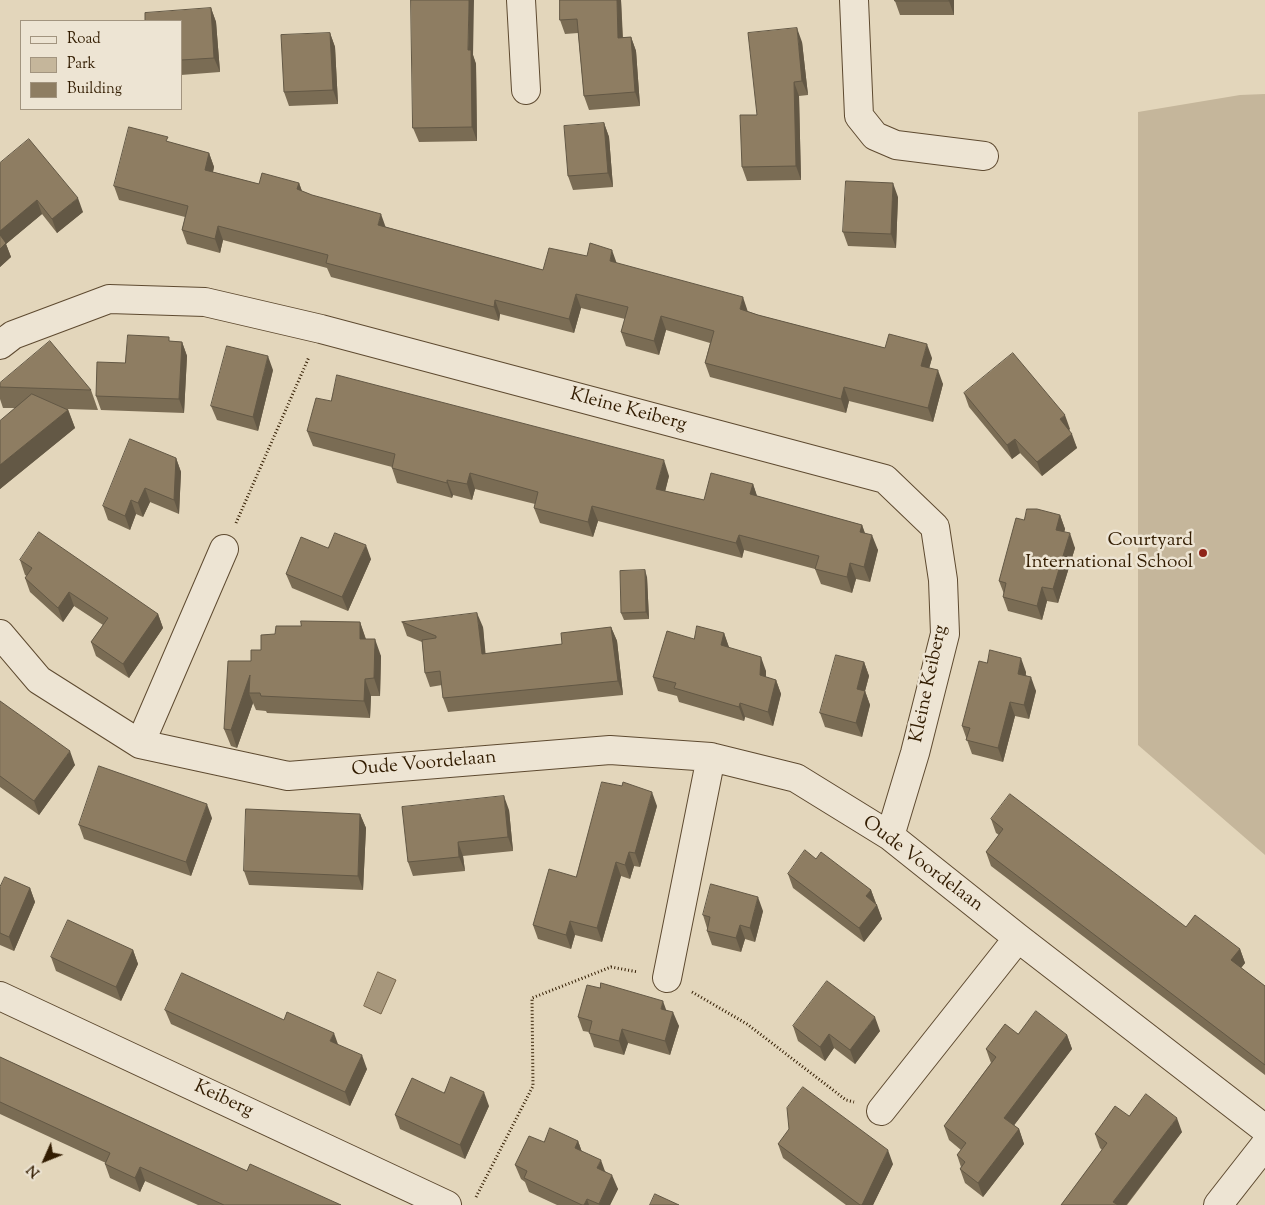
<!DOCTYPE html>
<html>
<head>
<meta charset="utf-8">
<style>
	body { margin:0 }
	#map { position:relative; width:1265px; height:1205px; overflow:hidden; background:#e3d6bb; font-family:"Sorts Mill Goudy",serif }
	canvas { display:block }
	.legend { position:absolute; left:20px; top:20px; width:162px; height:90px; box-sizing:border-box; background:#ede4d3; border:1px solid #a2947f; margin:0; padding:6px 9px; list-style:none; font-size:15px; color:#321c01 }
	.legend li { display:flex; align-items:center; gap:10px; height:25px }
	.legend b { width:25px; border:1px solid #a2947f }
	.north { position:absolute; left:20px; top:1135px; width:50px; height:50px; -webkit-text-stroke:4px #ede4d3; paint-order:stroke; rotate:226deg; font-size:14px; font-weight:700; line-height:20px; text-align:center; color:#321c01 }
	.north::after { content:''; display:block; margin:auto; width:18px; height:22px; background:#321c01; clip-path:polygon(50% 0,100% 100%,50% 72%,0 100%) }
</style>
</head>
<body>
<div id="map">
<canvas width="1265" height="1205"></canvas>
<ul class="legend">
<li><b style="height:6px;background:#ede4d3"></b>Road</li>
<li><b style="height:14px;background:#c5b69b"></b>Park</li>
<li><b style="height:14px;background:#8e7d62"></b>Building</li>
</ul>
<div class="north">N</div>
</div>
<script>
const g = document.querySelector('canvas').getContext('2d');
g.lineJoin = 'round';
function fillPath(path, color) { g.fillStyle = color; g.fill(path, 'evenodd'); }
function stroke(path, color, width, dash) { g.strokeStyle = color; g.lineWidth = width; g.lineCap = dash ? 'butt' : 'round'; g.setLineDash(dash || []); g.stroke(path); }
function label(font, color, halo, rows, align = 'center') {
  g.font = font + ' "Sorts Mill Goudy",serif'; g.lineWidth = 5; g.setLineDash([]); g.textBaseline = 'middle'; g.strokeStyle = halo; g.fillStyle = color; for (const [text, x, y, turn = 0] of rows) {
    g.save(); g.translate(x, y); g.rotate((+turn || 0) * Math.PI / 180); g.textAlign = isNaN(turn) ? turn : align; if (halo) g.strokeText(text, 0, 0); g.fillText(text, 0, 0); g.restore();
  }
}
fillPath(new Path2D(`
	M1265 94V855L1138 745V112L1240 95Z`), '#c5b69b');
const water = new Path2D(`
	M378 972 396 980 381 1014 364 1006Z`);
fillPath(water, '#a7977c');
stroke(water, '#78664b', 1);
const minor = new Path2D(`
	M521 0 526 90
	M854 0 859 116 875 136 896 145 984 156
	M0 345 13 335 109 299 205 302 321 329 885 479 935 527 943 580 945 634 915 753 890 836
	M0 634 39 680 140 744 288 776 610 750 711 757 796 778 890 836 1018 938 1265 1129
	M140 744 224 549
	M667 978 711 757
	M0 996 447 1205
	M881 1111 1018 938
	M1218 1205 1265 1145`);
stroke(minor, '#5e4a30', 30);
stroke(new Path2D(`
	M236 523 309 357
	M692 992 747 1024 846 1100 854 1102
	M476 1197 533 1086 532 998 611 967 638 972`), '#321c01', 3, [1, 2.5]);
stroke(minor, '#ede4d3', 28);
fillPath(new Path2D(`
	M560 0H621L623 37H631L636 51 640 106 589 110 584 96 578 33 565 34 560 20Z
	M954 0V15H900L895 1Z
	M211 8 216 22 220 72 181 75V21Z
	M330 33 335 47 338 104 289 106 284 92Z
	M802 42 808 95 799 96 801 180 747 181 742 167 757 115Z
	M473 55 476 64 477 141 419 142 413 128Z
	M604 123 609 137 613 187 573 190 568 176Z
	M169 142 209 153 214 167 213 172 259 184 299 183 302 191 386 227 543 270 617 263 758 315 885 348 932 358 929 368 943 384 933 422 849 401 846 413 710 377 705 363 710 343 666 330 659 355 626 346 621 332 625 319 581 308 574 333 500 314 499 321 331 277 327 268 223 240 220 253 187 244 182 230 185 217 119 200 114 186Z
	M0 163 83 212 57 233 42 214 6 244 11 257 0 267Z
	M898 197 896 248 848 246 843 232Z
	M171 341 182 342 187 356 184 413 101 410 96 396 125 363Z
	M273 370 258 431 217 420 211 406Z
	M0 383 91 390 98 410 68 409 75 428 0 489V421L15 408H3L0 399Z
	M964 393 1070 429 1069 430 1077 448 1042 476 1020 453 1012 459 969 407Z
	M307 431 669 476 665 491 704 500 753 484 757 496 862 525 865 533 878 550 870 582 856 579 852 593 821 584 815 569 744 550 742 558 598 521 593 537 540 523 534 508 535 504 475 489 472 500 453 495 452 498 397 483 392 468V467L313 446Z
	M176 458 181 472 179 514 150 502 143 517 136 514 130 530 108 520 103 506Z
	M1060 515 1065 529 1064 532 1075 548 1058 603 1047 601 1042 620 1008 611 1003 597 1004 594 999 581 1024 520Z
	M328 548 371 559 348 611 292 588 286 574Z
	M20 560 158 614 163 628 129 678 96 656 91 642 103 625 74 606 63 622 30 592 25 578 27 576 25 575Z
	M647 577 649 619 624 620 621 613Z
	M360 622 366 639 381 656 380 696H371L370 718 267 713 266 711 256 710 253 703 237 748 231 746 224 729 251 661 275 634 301 626Z
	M402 622 483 627 485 654 562 644 611 627 617 641 623 695 448 712 443 698 442 685 430 687 425 673 422 642 407 636Z
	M724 633 729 648 766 671V677L776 680 781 694 773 726 745 717 744 721 679 702 677 696 658 691 653 677 694 639Z
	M864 662 869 676 865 691 870 705 862 737 825 727 820 713Z
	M987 663 1026 672V675L1036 691 1029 719 1015 716 1003 762 972 754 962 726Z
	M0 701 75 765 39 815 0 787Z
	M657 806 640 867 634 866 630 879 621 876 602 942 575 935 571 949 538 939 533 925 576 877Z
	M509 810 513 851 463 856 465 871 413 876 408 862Z
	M360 814 366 828 363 890 249 885 244 871Z
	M212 818 191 876 84 839 79 825Z
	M991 819 1186 927 1240 949 1245 963 1241 968 1265 986V1075L991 866 986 852 999 835 996 833Z
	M816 859 871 890 882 919 864 942 793 888 788 874Z
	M0 887 30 888 35 902 14 951 0 945Z
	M763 911 755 942 745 939 741 952 712 945 707 931V928L703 915Z
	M133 950 138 964 121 1001 56 971 51 957Z
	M165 1010 337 1044 367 1069 350 1106 171 1024Z
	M666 1010 679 1026 670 1055 628 1043 624 1055 594 1047 589 1032 583 1031 578 1017Z
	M793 1026 880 1031 855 1064 834 1048 825 1061 798 1041Z
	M1018 1034 1067 1035 1072 1049 1014 1125 1019 1129 1024 1144 983 1197 965 1183 960 1169 961 1167 957 1155 961 1150 949 1140 944 1126 991 1063 986 1049Z
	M0 1057 247 1171 341 1205H198L145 1181 140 1192 110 1178 105 1164 106 1163 0 1114Z
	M489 1106 465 1159 400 1129 395 1115Z
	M1129 1116 1182 1132 1127 1205H1061L1102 1150 1100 1148 1095 1134Z
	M578 1141 582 1152 605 1171 618 1189 610 1205H557L529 1192 525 1182 521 1179 515 1165 544 1142Z
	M778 1144 893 1164 873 1205H846L783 1158Z`), '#7a6c54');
fillPath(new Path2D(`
	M469 0H474L473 55 476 64 477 141 472 127 468 50Z
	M617 0H621L623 52 618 38Z
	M949 0H954V15L949 1Z
	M211 8 216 22 220 72 214 58Z
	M797 28 802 42 808 95 802 81Z
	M330 33 335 47 338 104 333 90Z
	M631 37 636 51 640 106 635 92Z
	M794 82 799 96 801 180 796 166Z
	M604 123 609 137 613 187 608 173Z
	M209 153 214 167 210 184 205 170Z
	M299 183 304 197 297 189Z
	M893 183 898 197 896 248 891 234Z
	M78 198 83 212 57 233 52 219Z
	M37 200 42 214 6 244 11 257 0 267V231Z
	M381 214 386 228 378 225Z
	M218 226 223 240 220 253 215 239Z
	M612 250 617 264 610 261Z
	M576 294 581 308 574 333 569 319Z
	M743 297 748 312 740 309Z
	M495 300 500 314 499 321 494 307Z
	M661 316 666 330 659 355 654 341Z
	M182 342 187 356 184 413 179 399Z
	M927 344 932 358 926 380 921 366Z
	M268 356 273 370 258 431 253 417Z
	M938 370 943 384 933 422 928 408Z
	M844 387 849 401 846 413 841 399Z
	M68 410 75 428 0 489V465Z
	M1065 415 1070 429 1065 433 1060 419Z
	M1072 434 1077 448 1042 476 1037 462Z
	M1015 439 1020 453 1012 459 1007 445Z
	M176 458 181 472 179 514 174 500Z
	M664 460 669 476 662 504 656 489Z
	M470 473 475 489 472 500 467 484Z
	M447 480 453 495 452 498 447 483Z
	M753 484 758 499 750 494Z
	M145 488 150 502 143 517 138 503Z
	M131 500 136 514 130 530 125 516Z
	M592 506 598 521 593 537 588 522Z
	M1060 515 1065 529 1061 544 1056 530Z
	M862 525 867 540 860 532Z
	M1070 533 1075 548 1058 603 1053 589Z
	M739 535 744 550 742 558 736 543Z
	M872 535 878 550 870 582 864 567Z
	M366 545 371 559 348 611 342 597Z
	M850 563 856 579 852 593 847 577Z
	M645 570 647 577 649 619 646 612Z
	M1042 587 1047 601 1042 620 1037 606Z
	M69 592 74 606 63 622 58 608Z
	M477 613 483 627 487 668 482 654Z
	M158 614 163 628 129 678 123 664Z
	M360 622 366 640 360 639Z
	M611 627 617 641 623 695 618 681Z
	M724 633 729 647 726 659 721 645Z
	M375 639 381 656 380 696 374 678Z
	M761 657 766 671V689L760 675Z
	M1021 658 1026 672 1023 688 1018 674Z
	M864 662 869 676 865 691 870 705 862 737 856 723 857 689Z
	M250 675 249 693 253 703 237 748 231 730Z
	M1031 677 1036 691 1029 719 1024 705Z
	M365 679 371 696 370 718 364 701Z
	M776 680 781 694 773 726 768 712Z
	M1010 702 1015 716 1003 762 998 748Z
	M740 703 745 717 744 721 739 707Z
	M70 751 75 765 39 815 34 801Z
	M652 792 657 806 640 867 635 853Z
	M504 796 509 810 513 851 508 837Z
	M207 804 212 818 191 876 186 862Z
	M360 814 366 828 363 890 358 876Z
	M458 842 463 856 465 871 459 857Z
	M629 852 634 866 630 879 625 865Z
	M616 862 621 876 602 942 597 928Z
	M30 888 35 902 14 951 9 937Z
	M871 890 876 904 866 896Z
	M758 897 763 911 755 942 750 928Z
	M877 905 882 919 864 942 859 928Z
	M570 921 575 935 571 949 566 935Z
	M740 925 745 939 741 952 736 938Z
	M1240 949 1245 963 1236 974 1231 960Z
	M133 950 138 964 121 1001 116 987Z
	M663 1001 668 1015 661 1009Z
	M673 1012 679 1026 670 1055 665 1041Z
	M875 1017 880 1031 855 1064 850 1050Z
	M622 1029 628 1043 624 1055 619 1041Z
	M334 1033 339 1047 330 1041Z
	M829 1034 834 1048 825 1061 820 1047Z
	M1067 1035 1072 1049 1009 1132 1004 1118Z
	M362 1055 367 1069 350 1106 345 1092Z
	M484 1092 489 1106 465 1159 460 1145Z
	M1177 1118 1182 1132 1126 1205H1115L1113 1202Z
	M1019 1129 1024 1144 983 1197 978 1183Z
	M578 1141 583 1155 575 1148Z
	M888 1150 893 1164 873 1205H862Z
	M601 1160 606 1174 597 1168Z
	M140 1167 145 1181 140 1192 135 1178Z
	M612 1175 618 1189 610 1205H599Z
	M587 1199 589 1205H584Z`), '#635845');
const building = new Path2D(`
	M411 0H469L468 50H471L472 127 413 128Z
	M560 0H617L618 38 631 37 635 92 584 96 577 19 560 20Z
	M895 0H949V1H895Z
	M211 8 214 58 181 60V21H145V13Z
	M797 28 802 81 794 82 796 166 742 167 740 115H757L748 33Z
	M330 33 333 90 284 92 281 35Z
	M604 123 608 173 568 176 564 126Z
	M129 127 168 137 166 141 209 153 205 170 259 184 262 173 299 183 297 189 312 195 381 214 378 225 543 270 549 248 587 256 590 243 612 250 610 261 743 297 740 309 758 315 885 348 889 334 927 344 921 366 938 370 928 408 844 387 841 399 705 363 714 331 661 316 654 341 621 332 628 307 576 294 569 319 495 300 494 307 326 263 328 255 218 226 215 239 182 230 188 206 114 186Z
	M29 139 78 198 52 219 37 200 0 231V163Z
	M846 181 893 183 891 234 843 232Z
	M0 235 6 243 0 249Z
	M128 335 169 337V341L182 342 179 399 96 396 97 362 125 363Z
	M50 341 91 390 0 387V383Z
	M227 346 268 356 253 417 211 406Z
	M1013 353 1065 415 1060 419 1072 434 1037 462 1015 439 1007 445 964 393Z
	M337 375 664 460 656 489 704 500 711 473 753 484 750 494 862 525 860 532 872 535 864 567 850 563 847 577 815 569 819 556 739 535 736 543 592 506 588 522 534 508 538 492 470 473 467 484 447 480V483L392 468 395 454 307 431 316 398 331 401Z
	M32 394 68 410 0 465V421Z
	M130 439 176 458 174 500 145 488 138 503 131 500 125 516 103 506Z
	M1027 509H1037L1060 515 1056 530 1070 533 1053 589 1042 587 1037 606 1003 597 1006 583 999 581 1016 518 1024 520Z
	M39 532 158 614 123 664 91 642 108 618 69 592 58 608 25 578 32 568 20 560Z
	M335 533 366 545 342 597 286 574 301 537 328 548Z
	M645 570 646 612 621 613 620 571Z
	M477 613 482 654 562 644 561 633 611 627 618 681 443 698 440 671 425 673 422 640 436 638V636L402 622Z
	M301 621 360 622V639H375L374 678 365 679 364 701 261 696 260 693H249L250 675 231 730 224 729 228 661H251V650H261V635L275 634 276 626H301Z
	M697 626 724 633 721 645 761 657 760 675 776 680 768 712 740 703 739 707 674 688 676 683 653 677 667 631 694 639Z
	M990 650 1021 658 1018 674 1031 677 1024 705 1010 702 998 748 966 740 970 728 962 726 979 661 987 663Z
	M836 655 864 662 857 689 865 691 856 723 820 713Z
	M0 701 70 751 34 801 0 776Z
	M99 766 207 804 186 862 79 825Z
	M602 782 622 786 623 782 652 792 635 853 629 852 625 865 616 862 597 928 570 921 566 935 533 925 549 869 576 877Z
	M1010 794 1186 927 1195 915 1240 949 1231 960 1265 986V1065L986 852 1003 829 991 819Z
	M504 796 508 837 458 842 459 857 408 862 402 807Z
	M246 809 360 814 358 876 244 871Z
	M805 850 816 859 821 852 871 890 866 896 877 905 859 928 788 874Z
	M5 877 30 888 9 937 0 933V887Z
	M711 884 758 897 750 928 740 925 736 938 707 931 710 917 703 915Z
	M68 920 133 950 116 987 51 957Z
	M182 973 284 1020 287 1012 334 1033 330 1041 362 1055 345 1092 165 1010Z
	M827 981 875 1017 850 1050 829 1034 820 1047 793 1026Z
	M601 983 663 1001 661 1009 673 1012 665 1041 622 1029 619 1041 589 1033 592 1021 578 1017 587 985 600 988Z
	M1036 1011 1067 1035 1004 1118 1019 1129 978 1183 960 1169 965 1162 957 1155 966 1143 944 1126 996 1057 986 1049 1005 1024 1018 1034Z
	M0 1057 247 1171 250 1164 341 1205H224L140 1167 135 1178 105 1164 110 1153 0 1102Z
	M451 1077 484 1092 460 1145 395 1115 412 1078 444 1093Z
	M803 1087 888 1150 862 1205H860L778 1144 789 1129 787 1108Z
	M1146 1094 1177 1118 1113 1202 1118 1205H1061L1107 1143 1095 1134 1115 1106 1129 1116Z
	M550 1128 578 1141 575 1148 601 1160 597 1168 612 1175 599 1204 587 1199 584 1205H582L524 1178 527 1171 515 1165 529 1136 544 1142Z
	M655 1194 679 1205H650Z`);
fillPath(building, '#8e7d62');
stroke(building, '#635845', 1);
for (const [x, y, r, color] of [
	[1203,553,5,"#8f2418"]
]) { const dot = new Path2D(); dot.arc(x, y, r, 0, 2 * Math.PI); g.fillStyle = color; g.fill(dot); stroke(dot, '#ede4d3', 2); }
label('19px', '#321c01', '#ede4d3', [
	["Kleine Keiberg",628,411,15],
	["Kleine Keiberg",930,684,-78],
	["Oude Voordelaan",424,765,-5],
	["Oude Voordelaan",922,865,37],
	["Keiberg",223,1100,25]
]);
label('19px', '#321c01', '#ede4d3', [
	["Courtyard",1193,542],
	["International School",1193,564]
], 'right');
</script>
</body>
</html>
